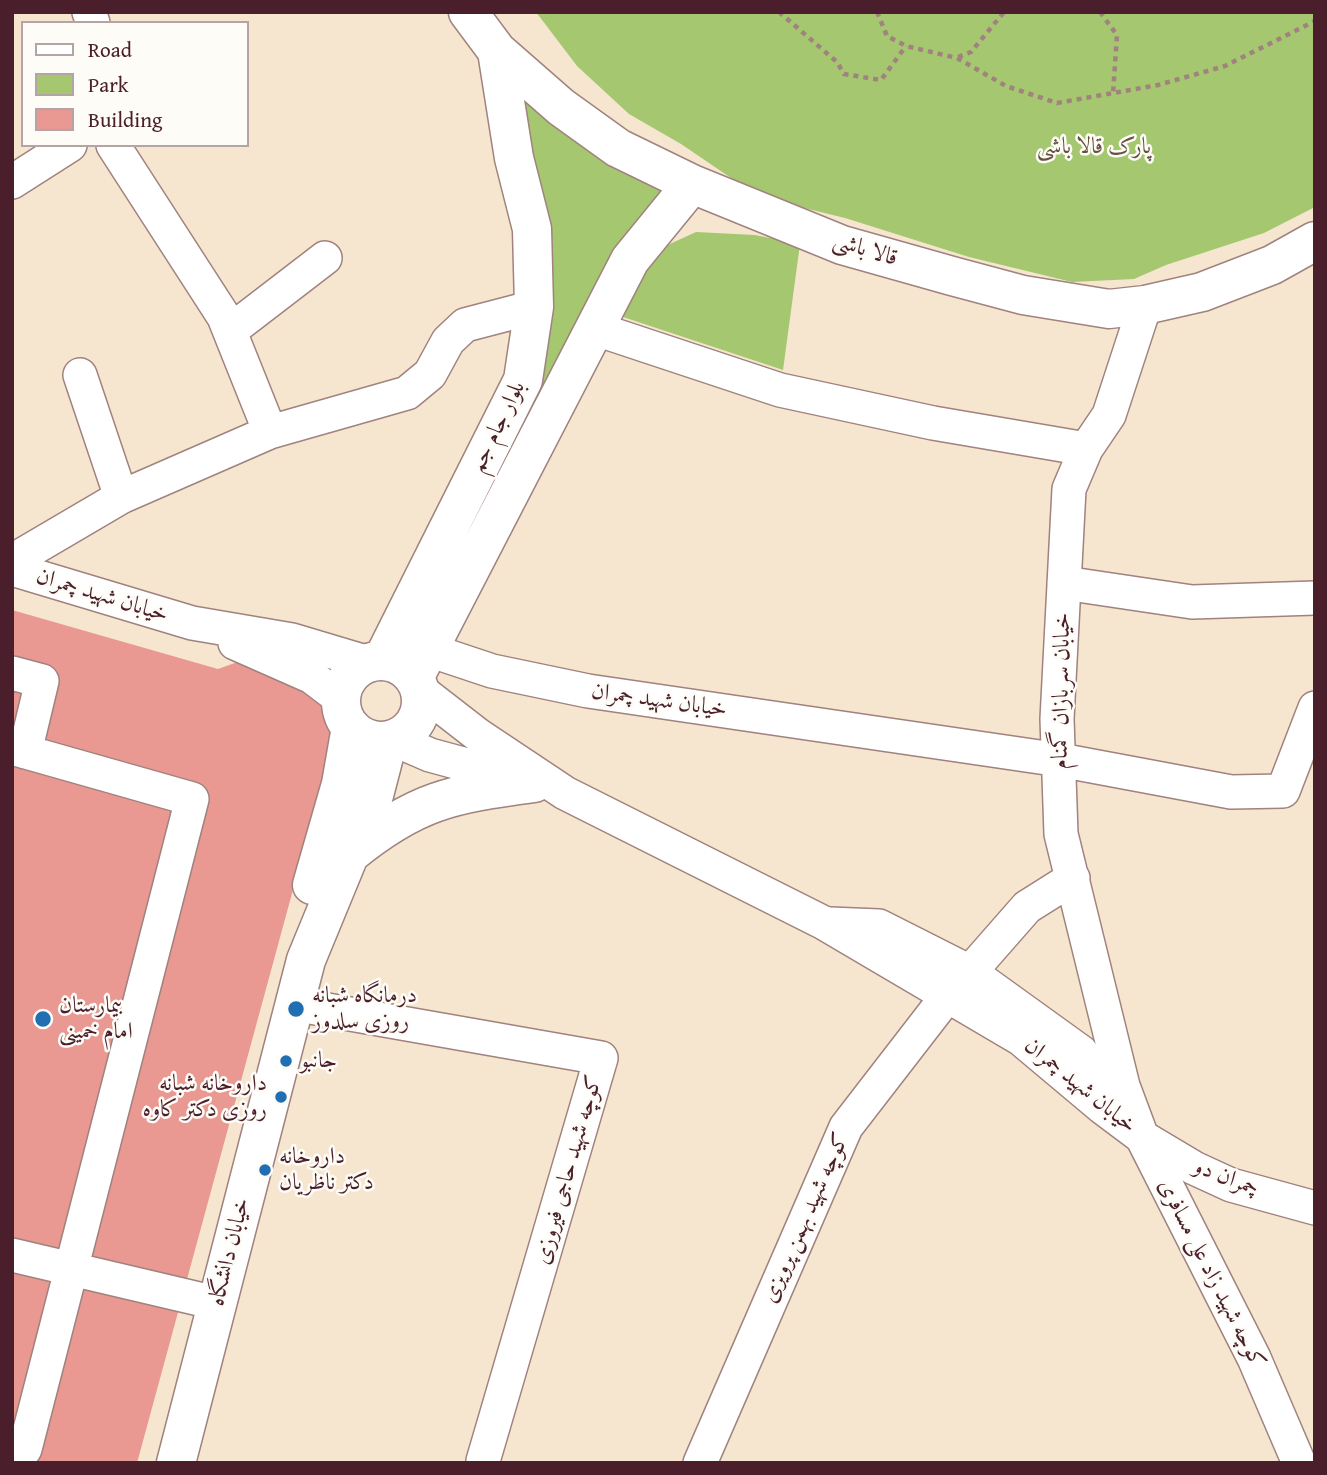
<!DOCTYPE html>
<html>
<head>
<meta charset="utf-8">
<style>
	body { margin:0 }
	#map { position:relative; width:1327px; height:1475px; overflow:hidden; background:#f6e6d0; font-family:"Gentium Book Plus",serif }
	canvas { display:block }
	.frame { position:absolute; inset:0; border:14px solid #4a1f2b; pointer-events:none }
	.legend { position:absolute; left:21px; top:21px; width:228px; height:126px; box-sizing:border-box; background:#fdfcf7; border:2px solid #b5a4a5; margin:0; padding:9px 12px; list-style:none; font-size:21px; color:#4a1f2b }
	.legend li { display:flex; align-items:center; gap:14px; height:35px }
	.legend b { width:35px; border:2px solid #b5a4a5 }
</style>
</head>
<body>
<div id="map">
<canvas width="1327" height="1475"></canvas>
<div class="frame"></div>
<ul class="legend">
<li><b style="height:9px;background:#fff"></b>Road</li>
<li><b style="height:19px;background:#a5c770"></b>Park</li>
<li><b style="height:19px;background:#e99892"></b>Building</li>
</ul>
</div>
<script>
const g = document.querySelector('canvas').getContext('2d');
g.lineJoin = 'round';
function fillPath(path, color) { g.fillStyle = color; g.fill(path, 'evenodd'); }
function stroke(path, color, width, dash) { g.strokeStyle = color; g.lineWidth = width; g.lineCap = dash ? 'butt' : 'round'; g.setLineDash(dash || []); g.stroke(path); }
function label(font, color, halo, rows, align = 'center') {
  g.font = font + ' "Gentium Book Plus",Amiri,serif'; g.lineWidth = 5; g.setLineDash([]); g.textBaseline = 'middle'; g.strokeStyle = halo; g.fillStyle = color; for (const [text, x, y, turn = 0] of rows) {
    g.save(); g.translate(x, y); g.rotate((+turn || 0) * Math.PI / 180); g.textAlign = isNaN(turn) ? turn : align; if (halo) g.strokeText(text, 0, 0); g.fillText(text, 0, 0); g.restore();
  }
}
fillPath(new Path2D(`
	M536 12H1315V207L1264 233 1166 265 1134 279 1072 282 969 257 845 218 759 197 681 144 629 114 577 66Z
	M497 51 692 184 561 392 523 380 534 307Z
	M696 232 755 235 800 244 783 370 617 315 648 254Z`), '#a5c770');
fillPath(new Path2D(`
	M12 610 218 669 246 659 318 694 334 739 137 1463H12Z`), '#e99892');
const minor = new Path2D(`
	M89 12 93 23
	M113 145 224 317 270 432
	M12 182 70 145
	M1145 305 1109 415 1086 449 1069 489 1057 719 1061 834 1123 1086 1142 1137 1254 1358 1299 1463
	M593 328 780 390 933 423 1086 449
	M230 331 325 258
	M80 375 121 497
	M12 561 121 497 270 432 407 393 430 374 448 341 465 325 534 307
	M12 569 192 623 292 640 369 663
	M1064 583 1192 602 1315 598
	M235 643 312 677 341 699
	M429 650 492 671 588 691 1060 760 1231 792 1283 791 1315 708
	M12 673 42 681 25 752
	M420 690 478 735 565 793 824 923 1021 1039 1102 1107 1142 1137 1194 1168 1231 1185 1315 1208
	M393 739 430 755 529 782
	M12 748 192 799 25 1449 15 1463
	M830 924 879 926 970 972 1081 1052 1120 1107
	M970 972 1027 907 1073 878
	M293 1004 601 1058 483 1461
	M12 1255 216 1303
	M700 1463 846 1127 948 995`);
const major = new Path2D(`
	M468 12 497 51 561 107 618 148 692 184 842 245 952 276 1023 295 1109 309 1145 305 1202 292 1272 265 1315 241
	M341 701a40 40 0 1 1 80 0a40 40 0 1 1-80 0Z
	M382 661 523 380 534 307 532 229 514 158 497 51
	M414 678 630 260 692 184
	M350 854C416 800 452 794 534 783
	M312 885 341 784 351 727
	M176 1463 306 960 374 795 388 741`);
stroke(minor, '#a0827e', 36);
stroke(major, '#a0827e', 41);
stroke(new Path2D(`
	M779 12 837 62 844 74 881 80 906 46
	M877 12 887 36 906 46 957 58 1006 86 1057 103 1158 85 1225 66 1315 21
	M1100 12 1117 35 1113 94
	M958 57 971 52 1004 12`), '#a0827e', 4.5, [5, 5]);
stroke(minor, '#fff', 33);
stroke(major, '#fff', 38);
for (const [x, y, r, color] of [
	[296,1009,9,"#1f6fb2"],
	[43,1019,9,"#1f6fb2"],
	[286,1061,7,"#1f6fb2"],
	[281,1097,7,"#1f6fb2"],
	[265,1170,7,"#1f6fb2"]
]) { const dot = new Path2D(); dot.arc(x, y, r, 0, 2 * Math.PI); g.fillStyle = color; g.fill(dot); stroke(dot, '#fdfcf7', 2.5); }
label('23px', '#655140', '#fdfcf7', [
	["پارک قالا باشی",1094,147]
]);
label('23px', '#4a1f2b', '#fdfcf7', [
	["قالا باشی",865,250,17],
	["بلوار جام جم",498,427,-64],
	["خیابان شهید چمران",102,596,17],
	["خیابان سربازان گمنام",1062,691,-89],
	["خیابان شهید چمران",659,701,8],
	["خیابان شهید چمران",1080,1086,39],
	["کوچه شهید حاجی فیروزی",569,1170,-74],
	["چمران دو",1226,1178,21],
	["کوچه شهید بهمن پرویزی",806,1218,-66],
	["خیابان دانشگاه",230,1252,-76],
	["کوچه شهید زاد علی مسافری",1211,1274,63]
]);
label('23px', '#4a1f2b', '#fdfcf7', [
	["درمانگاه شبانه",312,996],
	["روزی سلدوز",312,1022],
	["بیمارستان",59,1006],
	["امام خمینی",59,1032],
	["جانبو",300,1061],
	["داروخانه شبانه",267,1084,"right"],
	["روزی دکتر کاوه",267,1110,"right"],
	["داروخانه",279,1157],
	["دکتر ناظریان",279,1183]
], 'left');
</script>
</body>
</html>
